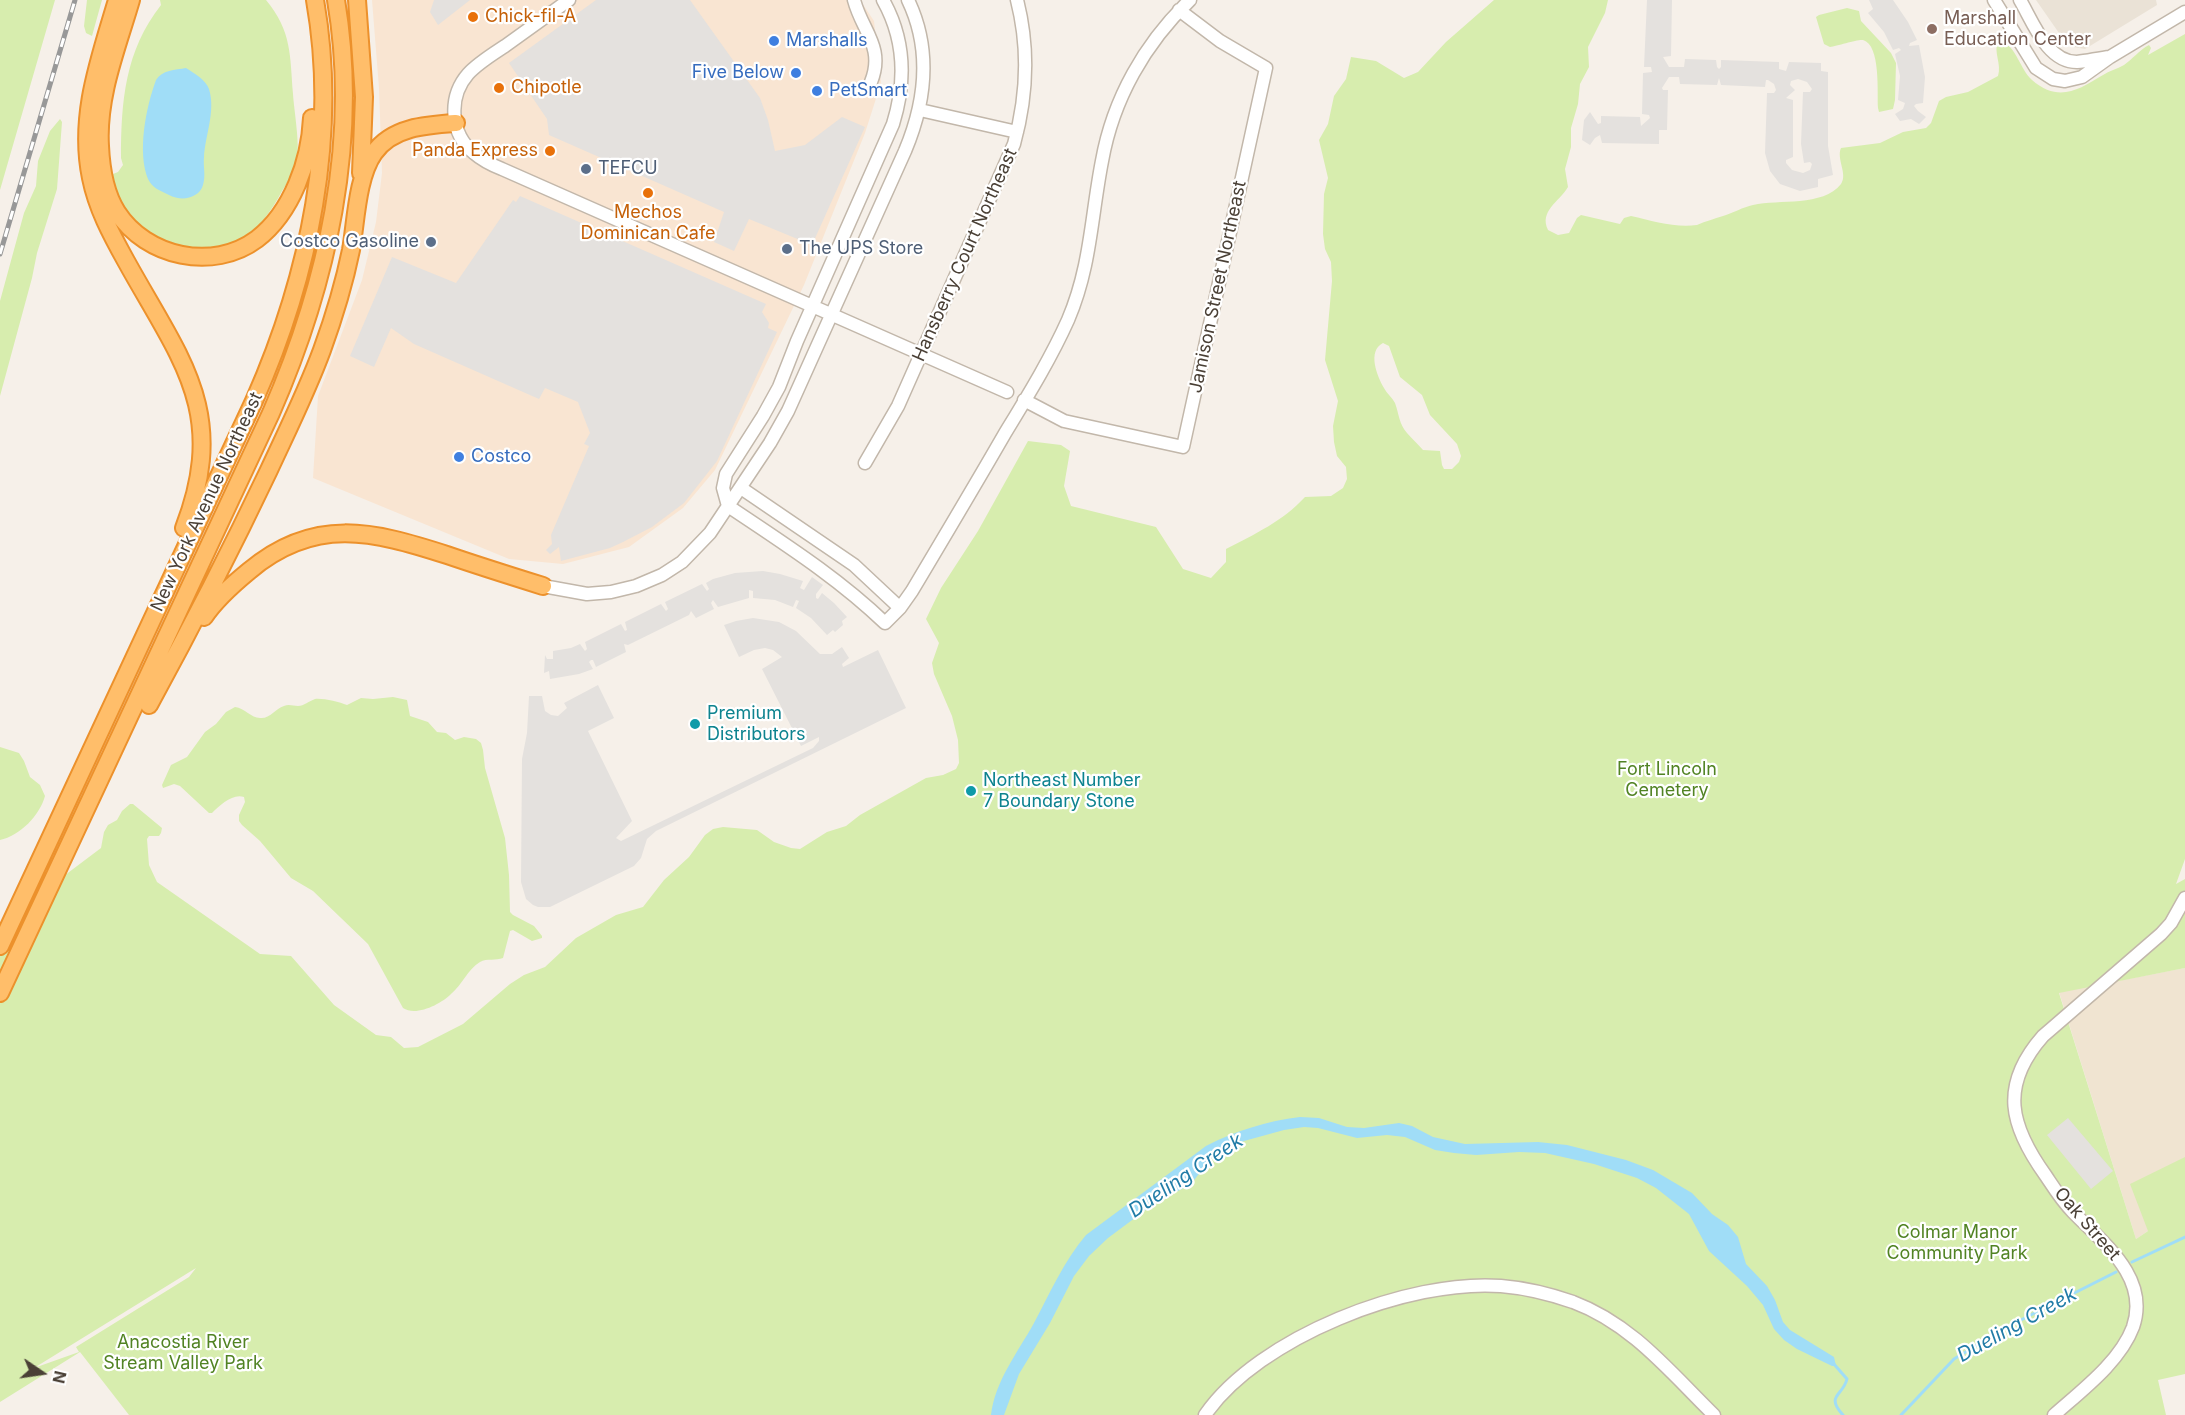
<!DOCTYPE html>
<html>
<head>
<meta charset="utf-8">
<style>
	body { margin:0 }
	#map { position:relative; width:2185px; height:1415px; overflow:hidden; background:#f6f0e9; font-family:Inter,sans-serif }
	canvas { display:block }
	.north { position:absolute; left:12px; top:1343px; width:60px; height:60px; -webkit-text-stroke:4px #fff; paint-order:stroke; rotate:103deg; font-size:16px; font-weight:700; line-height:24px; text-align:center; color:#4a4036 }
	.north::after { content:''; display:block; margin:auto; width:21px; height:27px; background:#4a4036; clip-path:polygon(50% 0,100% 100%,50% 72%,0 100%) }
</style>
</head>
<body>
<div id="map">
<canvas width="2185" height="1415"></canvas>
<div class="north">N</div>
</div>
<script>
const g = document.querySelector('canvas').getContext('2d');
g.lineJoin = 'round';
function fillPath(path, color) { g.fillStyle = color; g.fill(path, 'evenodd'); }
function stroke(path, color, width, dash) { g.strokeStyle = color; g.lineWidth = width; g.lineCap = dash ? 'butt' : 'round'; g.setLineDash(dash || []); g.stroke(path); }
function label(font, color, halo, rows, align = 'center') {
  g.font = font + ' Inter,sans-serif'; g.lineWidth = 4.5; g.setLineDash([]); g.textBaseline = 'middle'; g.strokeStyle = halo; g.fillStyle = color; for (const [text, x, y, turn = 0] of rows) {
    g.save(); g.translate(x, y); g.rotate((+turn || 0) * Math.PI / 180); g.textAlign = isNaN(turn) ? turn : align; if (halo) g.strokeText(text, 0, 0); g.fillText(text, 0, 0); g.restore();
  }
}
fillPath(new Path2D(`
	M2036 0H2156L2157 5 2085 49 2068 46Z`), '#eae2d6');
fillPath(new Path2D(`
	M372 0H860L874 21 881 83 865 133 804 285 715 470 683 508 629 547 563 564 509 559 313 478 318 396 362 280 376 222 382 173 379 88Z`), '#f9e5d2');
fillPath(new Path2D(`
	M2185 968V1206L2136 1239 2059 992Z`), '#f0e4d1');
fillPath(new Path2D(`
	M0 0H55L0 190Z
	M87 0H102L92 36 86 33 84 26Z
	M160 0H266C292 31 290 56 293 94 294 110 300 144 297 158 296 169 288 182 282 191 272 210 258 231 238 242 228 247 217 248 207 248 162 250 117 221 113 174L118 172 123 165 121 158C121 101 125 51 161 5Z
	M1494 0H1608L1605 13 1588 47 1589 67 1580 84 1578 104 1571 128V147L1565 169 1568 187C1559 202 1539 211 1548 230L1558 235 1569 233 1577 218 1581 215 1620 224 1624 218 1631 216C1653 221 1675 228 1697 225 1706 221 1714 219 1723 216 1733 213 1743 207 1753 205 1779 199 1823 207 1841 184 1848 174 1836 159 1841 148L1880 143 1903 132 1926 128 1931 123 1939 101 1946 97 1968 92 1998 76C2002 64 1993 52 1998 41L2001 40C2017 48 2020 69 2032 80 2059 103 2078 90 2103 75 2109 71 2117 69 2124 65 2133 59 2139 50 2149 45L2151 48 2148 55 2185 34V859L2176 884 2185 879V968L2059 993 2136 1239 2148 1231 2130 1184 2185 1157V1374L2158 1380 2166 1415H129L80 1352 0 1402V924L101 848 104 832 108 825 117 820 122 811 130 804H133L162 828 161 833 159 836H149L147 839 149 865 157 882 260 954 291 956 334 1005 376 1035 391 1037 404 1048 418 1047 463 1024 510 984 524 975 545 967 576 938 616 915 643 907 664 880 689 857 705 835 713 829 723 827 757 830 774 842 791 848 800 849 827 832 846 826 860 815 926 778 943 775 956 769 959 763 958 740 952 716 934 674 932 663 939 643 926 619 941 588 978 531 1028 441 1061 445 1070 451 1064 486 1071 506 1156 527 1183 569 1211 578 1226 562V549C1255 534 1283 521 1305 497L1331 496 1343 488 1347 479 1346 467 1337 456 1334 442 1333 426 1338 401 1325 360 1332 281 1331 262 1325 249 1323 234 1324 194 1328 178 1319 140 1328 124 1334 96 1346 79 1351 57 1376 61 1404 78 1418 72 1446 42ZM1383 343 1389 346 1400 377 1422 395 1430 415 1457 444 1461 456 1459 462 1452 469H1444L1442 465 1440 451 1423 450C1418 444 1412 439 1407 433 1399 424 1399 414 1395 403 1392 397 1387 394 1384 388 1377 376 1367 351 1383 343ZM196 1268 189 1277 76 1347 79 1352 34 1368Z
	M1847 8 1859 11 1861 21 1891 53 1896 63 1895 100 1893 109 1879 112 1878 108C1877 93 1881 45 1863 40 1858 39 1837 46 1830 47L1824 44 1816 17 1819 15Z
	M60 119 62 122 57 189 37 253 32 278 0 396V301L24 213 36 186 38 161 50 131Z
	M393 697 407 700 410 716 428 722 437 732 446 733 455 740 464 737 476 739 481 743 483 750 485 768 505 838 509 875 510 912 513 915 534 926 542 936V938L532 941 513 930 510 931 503 958C496 961 487 958 480 962 468 969 462 985 451 994 441 1004 416 1017 403 1008L368 944 313 891 291 878 260 841 242 825 239 821V815L245 802 244 797C233 793 220 805 212 813H209L180 786 174 784 163 788 162 785 171 765 187 757 205 732 216 724 226 712 235 707C245 708 251 718 260 718 270 719 275 709 284 706 289 704 293 706 298 706 304 706 309 701 315 699 323 698 339 702 347 705L361 698 373 699Z
	M0 747 19 753 24 761 30 777 40 785 45 796C40 815 20 836 0 840Z`), '#d7edae');
fillPath(new Path2D(`
	M434 0H470L438 25 430 12Z
	M596 0H690L760 98 768 120 775 151 805 145 842 117 865 127 812 245 749 219 734 251 714 242 724 212 549 135 547 119 509 63Z
	M1647 0H1672L1671 56 1663 57 1669 67H1684L1685 59 1716 60 1717 67 1719 69 1721 67V60L1779 62V69L1786 71 1789 62 1821 63V71L1828 72V146L1833 175 1818 179V187L1800 191 1780 184 1770 171 1765 153 1767 93H1774L1776 90 1774 84 1768 80H1766L1765 87 1721 85 1719 78 1717 85 1680 84 1679 77H1669L1662 88 1663 90H1668L1667 130H1659V144L1602 143 1600 135 1595 138 1590 145 1582 140 1584 120 1590 112 1598 124 1601 123V116L1640 117 1641 126 1650 118 1649 115 1642 114 1643 73 1652 72 1651 67H1644ZM1798 79 1807 82 1812 89 1810 92H1803L1801 144 1804 163 1810 162 1812 164 1810 170 1803 173 1792 170 1786 163V160L1793 157V100L1786 98 1795 90 1790 85 1791 81Z
	M1869 0H1893L1908 22 1917 40 1910 43 1909 46 1919 45 1925 77 1923 103 1916 104 1914 106 1918 111 1926 117 1919 124 1911 119 1900 121 1895 114 1903 109 1905 103 1898 100 1900 76 1895 54 1901 50 1899 48 1893 50 1884 32 1868 13 1873 9Z
	M520 196 766 304 762 312 769 323 768 328 777 332 717 461 684 503 652 527 623 542 610 548 561 561 559 547 550 554 546 550 552 544 551 535 589 446 584 444 590 433 578 402 545 388 539 399 414 344 391 328 374 367 350 356 392 257 456 283 513 200 516 202Z
	M763 571 780 574 803 581 800 588 804 590 812 577 823 585 816 594V598L818 599 822 593 834 603 847 617 842 621 843 625 835 632 833 630 827 635 811 618 796 608 799 601 796 600 793 607 775 600 753 598V591L749 590V598L718 607 713 600 711 603 714 609 696 618 691 611 689 615 628 645 624 644 626 652 596 667 593 660H591L589 662 593 669 579 674 550 679 549 671 544 673 545 655 547 659H553V651L571 648 580 644 585 651 587 649 585 642 621 624 625 631 627 630 625 622 661 604 666 611 668 609 665 602 702 584 707 591 709 589 706 583 713 579 735 573Z
	M753 618 779 622 796 631 820 654H832L842 647 849 658 842 664 843 667 878 650 906 708 656 831 647 839 641 858 634 866 550 907H538L533 905 526 899 521 882 522 759 527 733 529 696H542L545 711 551 715 558 716 567 708 564 703 598 685 614 718 588 731 632 821 616 838 621 841 813 748 819 741V737L801 746 762 669 782 657 773 650 765 648 754 650 739 657 724 625 736 621Z
	M2068 1118 2113 1171 2091 1189 2047 1135Z`), '#e4e1de');
fillPath(new Path2D(`
	M186 68C194 73 206 80 209 89 216 111 205 136 204 157 203 167 206 175 203 185 202 189 199 193 195 195 187 200 177 199 169 195 161 191 152 188 148 179 137 152 146 107 156 80 162 70 175 70 186 68Z
	M1300 1117 1319 1118 1347 1127 1364 1128 1399 1123 1412 1126 1433 1137 1465 1144 1538 1142 1567 1145 1626 1160 1653 1170 1692 1193 1712 1214 1728 1225 1738 1237 1746 1264 1767 1286 1775 1300 1783 1322 1790 1330 1834 1357 1836 1366H1832L1797 1349 1784 1340 1774 1329 1763 1305 1747 1286 1709 1251 1689 1214 1656 1188 1637 1178 1594 1164 1545 1153 1519 1152 1476 1155 1454 1153 1435 1150 1405 1137 1387 1135 1357 1138 1318 1128 1304 1127 1284 1130 1244 1141 1210 1159 1195 1179 1182 1189 1159 1200 1108 1238 1089 1256 1074 1276 1050 1323 1019 1374 1004 1415H991C995 1381 1018 1352 1034 1323 1050 1293 1064 1261 1086 1235L1206 1146C1235 1131 1267 1121 1300 1117Z`), '#a0ddf7');
stroke(new Path2D(`
	M2132 1262 2185 1237
	M1833 1363 1847 1379C1843 1396 1825 1395 1843 1415
	M1901 1415 1954 1359 2007 1327 2116 1272`), '#a0ddf7', 3);
const minor = new Path2D(`
	M569 0C548 15 526 31 505 46 493 54 478 63 468 74 448 97 450 134 474 153 482 160 492 165 502 169L1007 392
	M854 0C862 31 885 47 871 82
	M883 0C905 39 906 82 893 124L797 341 779 387 763 416 726 474 723 488 728 506C783 543 837 577 885 623L900 608 912 591C943 539 974 487 1004 435 1027 397 1050 360 1068 320 1091 266 1091 217 1102 161 1113 99 1145 43 1190 0
	M1994 0 2036 68 2053 79 2065 81 2082 77 2110 57 2185 12
	M2020 0C2033 22 2047 62 2077 62 2088 61 2099 58 2110 57
	M920 110 1017 132
	M1024 400 1064 421 1183 447 1266 68 1220 41 1179 10
	M865 463 898 406 1014 144C1027 97 1029 47 1017 0
	M741 488 854 565 900 608
	M543 586 587 594 611 592 636 586 662 575 682 562 710 533 770 443 788 411 905 151C926 101 932 50 908 0
	M1205 1415C1259 1337 1409 1279 1501 1286 1525 1288 1550 1294 1573 1302 1632 1324 1670 1372 1714 1415
	M2054 1415C2081 1391 2120 1362 2133 1327 2150 1277 2103 1243 2073 1212 2062 1201 2054 1188 2046 1176 2010 1126 1999 1086 2043 1036L2161 934 2171 923 2185 898`);
const highway = new Path2D(`
	M117 0C100 58 78 116 91 178 97 208 111 234 126 261 180 359 229 411 184 528
	M131 0C117 48 97 96 100 146 101 168 105 193 117 212 146 257 213 272 257 239 292 212 310 161 312 118
	M357 0 364 97 361 173
	M204 617C216 599 232 585 249 571 314 516 373 531 447 555 479 566 511 576 543 586
	M149 705C191 628 231 550 269 470 287 431 307 391 322 350 334 317 344 284 351 250 356 221 357 177 374 153 392 127 426 125 456 123
	M0 946 254 401C309 277 339 136 315 0
	M0 993 271 413C327 285 360 140 336 0`);
stroke(minor, '#c2b7aa', 15);
stroke(highway, '#ec912c', 20);
stroke(minor, '#fff', 12);
stroke(highway, '#ffbe6a', 16);
const rail = new Path2D(`
	M0 254 75 0`);
stroke(rail, '#989898', 5);
stroke(rail, '#fff', 3, [9]);
for (const [x, y, r, color] of [
	[473,17,6,"#e8710a"],
	[1932,29,6,"#8d6e63"],
	[774,41,6,"#3f7fe0"],
	[796,73,6,"#3f7fe0"],
	[499,88,6,"#e8710a"],
	[817,91,6,"#3f7fe0"],
	[550,151,6,"#e8710a"],
	[586,169,6,"#5c6f8a"],
	[648,193,6,"#e8710a"],
	[431,242,6,"#5c6f8a"],
	[787,249,6,"#5c6f8a"],
	[459,457,6,"#3f7fe0"],
	[695,724,6,"#0f9aa8"],
	[971,791,6,"#0f9aa8"]
]) { const dot = new Path2D(); dot.arc(x, y, r, 0, 2 * Math.PI); g.fillStyle = color; g.fill(dot); stroke(dot, '#fff', 2); }
label('18px', '#c56008', '#fff', [
	["Chick-fil-A",485,17],
	["Chipotle",511,88],
	["Panda Express",538,151,"right"],
	["Mechos",648,213,"center"],
	["Dominican Cafe",648,234,"center"]
], 'left');
label('18px', '#785e54', '#fff', [
	["Marshall",1944,19],
	["Education Center",1944,40]
], 'left');
label('18px', '#366cbe', '#fff', [
	["Marshalls",786,41],
	["Five Below",784,73,"right"],
	["PetSmart",829,91],
	["Costco",471,457]
], 'left');
label('18px', '#4e5e75', '#fff', [
	["TEFCU",598,169],
	["Costco Gasoline",419,242,"right"],
	["The UPS Store",799,249]
], 'left');
label('18px', '#4a4036', '#fff', [
	["Hansberry Court Northeast",965,255,-66],
	["Jamison Street Northeast",1218,287,-78],
	["New York Avenue Northeast",207,502,-65],
	["Oak Street",2087,1224,49]
]);
label('18px', '#0d838f', '#fff', [
	["Premium",707,714],
	["Distributors",707,735],
	["Northeast Number",983,781],
	["7 Boundary Stone",983,802]
], 'left');
label('18px', '#518323', '#fff', [
	["Fort Lincoln",1667,770],
	["Cemetery",1667,791],
	["Colmar Manor",1957,1233],
	["Community Park",1957,1254],
	["Anacostia River",183,1343],
	["Stream Valley Park",183,1364]
]);
label('italic 20px', '#217ca7', '#fff', [
	["Dueling Creek",1186,1176,-34],
	["Dueling Creek",2017,1325,-29]
]);
</script>
</body>
</html>
